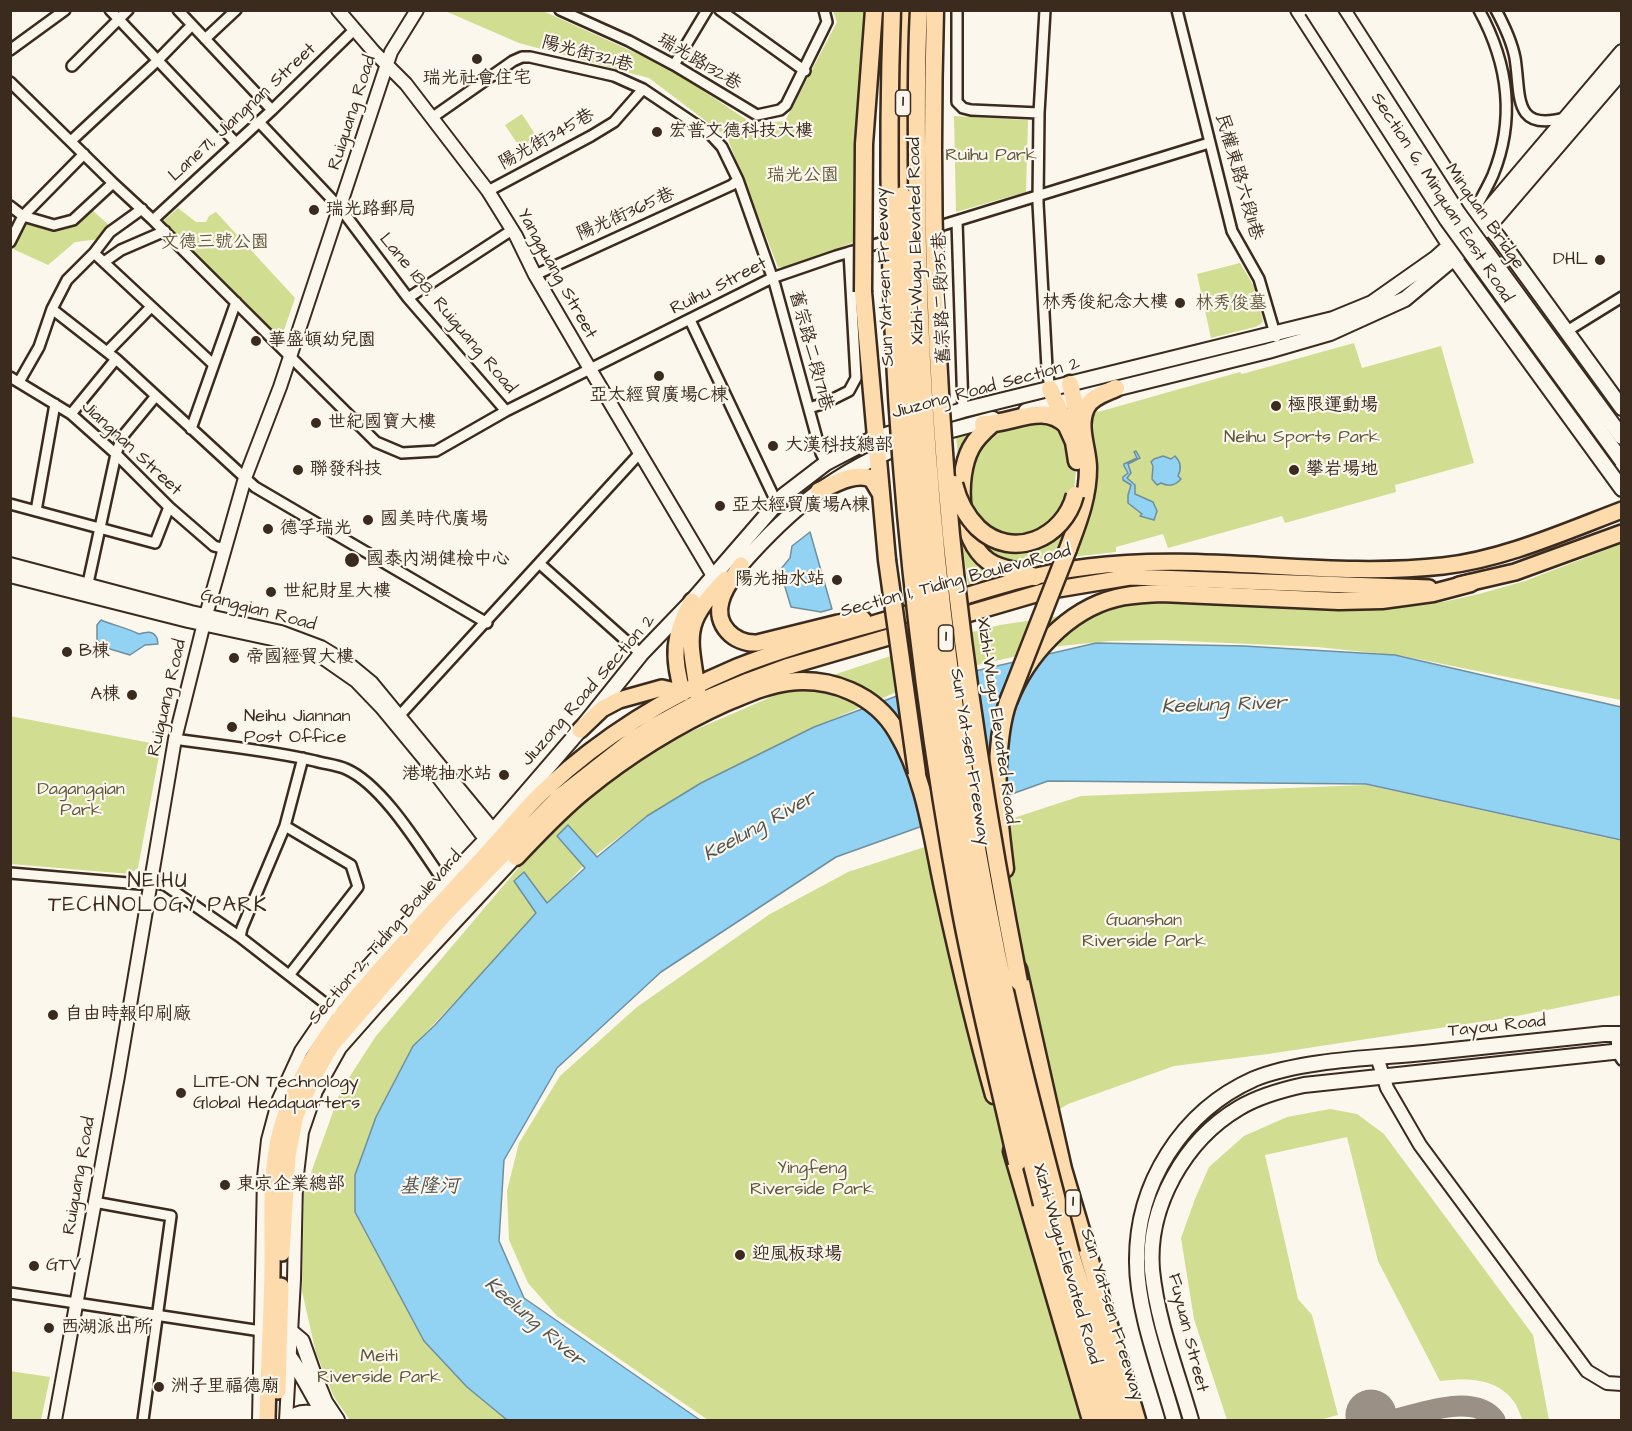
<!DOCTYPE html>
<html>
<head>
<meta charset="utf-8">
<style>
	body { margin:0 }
	#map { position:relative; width:1632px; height:1431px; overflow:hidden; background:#fbf7ec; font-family:"Architects Daughter",sans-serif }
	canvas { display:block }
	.frame { position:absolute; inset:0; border:12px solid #3b2a1e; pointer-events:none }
</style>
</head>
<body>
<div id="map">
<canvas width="1632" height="1431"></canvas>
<div class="frame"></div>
</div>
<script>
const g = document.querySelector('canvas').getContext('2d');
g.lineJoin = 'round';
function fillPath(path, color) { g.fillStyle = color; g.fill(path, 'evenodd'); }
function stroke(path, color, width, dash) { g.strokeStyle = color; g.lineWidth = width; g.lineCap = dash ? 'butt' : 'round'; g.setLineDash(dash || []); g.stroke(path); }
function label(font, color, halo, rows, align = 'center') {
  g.font = font + ' "Architects Daughter","LXGW WenKai TC",sans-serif'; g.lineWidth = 4.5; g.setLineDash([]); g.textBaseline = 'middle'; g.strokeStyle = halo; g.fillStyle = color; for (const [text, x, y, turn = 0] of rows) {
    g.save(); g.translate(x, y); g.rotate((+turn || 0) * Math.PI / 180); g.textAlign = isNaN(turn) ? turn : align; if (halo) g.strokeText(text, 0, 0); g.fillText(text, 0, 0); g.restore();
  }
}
fillPath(new Path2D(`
	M445 11H543L669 68 753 124 785 121 837 22 833 11H866L863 37 860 240 786 267H778L727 137 649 78 519 43Z
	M522 114 542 145 525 155 505 125Z
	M954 116 1028 120 1026 192 956 212Z
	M178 208 196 222H206L209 216 216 212 295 298 281 339 161 223Z
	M91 209 110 226 100 239 75 242 48 265 13 249 25 220C55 230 67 233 91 209Z
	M1240 263 1255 288 1263 321 1261 324 1255 327 1211 338 1197 274Z
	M1354 343 1362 368 1441 346 1474 463 1395 485 1396 492 1285 523 1282 516 1168 548 1163 534 1116 547V552L1072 557 1095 494 1096 454 1087 417 1096 405 1098 412 1240 372 1242 374Z
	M1030 417H1060L1076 468 1074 493 1070 506 1037 533 1010 536 995 532 975 515 962 485 956 438Z
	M956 502 967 515 1018 543 1071 515 1060 558 968 585Z
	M1621 544V700L1403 656 1317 647 1162 640 1110 641 1060 646 939 674 814 727 701 783 647 816 589 860 413 1046 508 1420H350L334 1397 316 1353 302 1291 304 1192 341 1090 376 1036 531 853 575 806 612 778 667 742 785 691 933 642 1000 625 1178 598 1396 607 1443 602 1479 594 1525 581Z
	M10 716 161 745 138 868 130 874 11 864Z
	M1367 785 1621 841V995L1512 1017 1268 1054 1174 1066 1068 1104 1052 1114 1106 1420H708L557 1316 528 1283 509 1240 507 1191 519 1143 560 1076 637 1007 770 914 848 872 1081 796Z
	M1330 1109 1357 1114 1384 1134 1533 1335 1549 1420H1523C1520 1415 1518 1408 1515 1403 1497 1377 1467 1378 1440 1381L1378 1261 1347 1137 1265 1155 1298 1299 1312 1315 1338 1415 1319 1420H1227L1194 1319 1181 1238 1195 1199 1209 1167 1244 1136 1287 1117Z
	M10 1371 50 1377 41 1420H11Z`), '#d1dd90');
const water = new Path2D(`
	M1136 451 1140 458 1128 464 1131 473 1127 478 1135 485V494L1153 502 1157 511 1154 520 1140 516 1142 514 1128 503V495L1131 485 1123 480V477L1128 473 1124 466V464L1137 458 1134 452Z
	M1163 456 1171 459 1175 456C1181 462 1182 468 1178 476L1181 479C1175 486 1169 487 1161 483L1157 485 1152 479 1153 466 1151 462 1154 459Z
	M810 532 832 609 821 612 791 607 780 570 790 558 792 546Z
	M101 620C113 625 127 628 139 634 146 632 153 630 157 638L158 644 145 645 130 655 110 649 97 640V625Z
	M1096 643 1244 646 1395 655 1621 707V840L1366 784 1048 781 836 857 661 972 557 1068 504 1160 499 1241 524 1298 700 1420H507L467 1387 424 1341 355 1212V1175L376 1117 413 1046 435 1025 536 913 514 881 524 872 547 903 585 868 557 836 568 825 597 857 647 816 701 783 814 727 945 678Z`);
fillPath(water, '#92d3f4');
stroke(water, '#6f8f9e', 1.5);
stroke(new Path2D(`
	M1392 1420C1420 1414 1474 1392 1495 1420`), '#9b9085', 21);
stroke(new Path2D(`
	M1371 1415 1372 1420`), '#9b9085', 51);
const minor = new Path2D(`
	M110 10 236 143
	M178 10 272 110
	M560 10 629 41 674 65 757 115 780 110 786 105 827 22 824 10
	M720 10 805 71
	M957 10V102L963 108 971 110 1039 113
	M1045 10 1039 113 1038 203 1047 368 1050 389
	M1177 10 1232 231 1259 279 1276 337
	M1496 10C1504 25 1512 42 1515 58 1521 94 1512 132 1564 118
	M205 39 236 10
	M10 50 65 10
	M674 65 707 10
	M72 66 128 10
	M10 82 113 183 153 220 376 442 402 453 436 451 506 411 772 278 836 256 894 239
	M433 117 513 61 522 57H530L614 76 643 89 710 134 722 147 738 180 732 185 535 275
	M259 122 341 209 408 298 506 411
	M71 141 157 61 192 25
	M738 180 775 285 821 453 826 463
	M488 191 591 136 614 122 643 89
	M10 206 23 216 54 225 73 220 113 183
	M153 220 272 110 354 30
	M957 221 963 410
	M1465 228C1474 210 1485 193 1493 175 1516 118 1508 63 1479 10
	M930 229 1209 143
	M10 242 23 216 84 154
	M94 253 213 364
	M104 262 121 250 165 231
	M408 298 512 230
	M52 309 116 359 71 414
	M690 320 773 495 778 501
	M1567 331 1622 297
	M108 351 151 307
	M116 359 255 487 487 623
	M10 377 71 414 116 454 169 507 214 546 225 549
	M19 382 39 347 52 309 67 280 94 253 110 232 142 209
	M809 408 825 403 849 391 856 378 849 252
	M191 429 236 302
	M10 504 155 543 169 507
	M36 511 55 404
	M540 564 641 654
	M88 583 116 454 122 437 155 397
	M400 715 640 453
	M175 739C222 746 269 750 315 761 325 764 337 765 346 769 383 785 421 849 444 882
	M285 826 351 865 358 887 290 974
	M10 873 140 884 151 882 165 885 240 937 335 1011
	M240 937 242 928 285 826 303 758
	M1616 1034 1617 1052 1622 1060
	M94 1202 171 1216 143 1420
	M10 1293 261 1331`);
const tertiary = new Path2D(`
	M338 10 374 52 406 84 488 191 516 236 535 275 590 369 713 576
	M10 564 191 612 281 632 321 647 349 664 372 683 499 837
	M10 576 188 621 295 644 323 658 356 681 381 707 429 765 489 844
	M1377 1057 1387 1088 1420 1145 1587 1371 1607 1383 1622 1384
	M55 1420 118 1076 175 739 206 615 245 478 280 387 391 52 417 10
	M259 1420 264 1177 268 1140 279 1099 301 1051 331 1007 444 882 493 831
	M286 1420 294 1280 296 1183 302 1132 316 1091 340 1048 378 1005 516 857 512 853`);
const secondary = new Path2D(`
	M1298 10 1450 246 1454 258 1622 489
	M1343 10 1459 191 1498 237 1622 408
	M1026 411 1268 351 1330 333 1405 299 1454 258 1489 226 1622 71
	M933 419 963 410 1333 319 1372 303 1436 258 1482 217 1622 52
	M933 435 993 419
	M741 565C792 507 837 471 909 443
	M493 831 580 730 641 654 692 601 783 496 826 463 868 441 909 427
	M281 1309 290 1331 302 1341 314 1375 325 1402 337 1420
	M261 1331C288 1345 304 1380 319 1406
	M289 1420C300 1409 314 1412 326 1419
	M1174 1420C1161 1373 1137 1311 1137 1262 1136 1184 1182 1111 1254 1079 1300 1060 1374 1058 1424 1053 1484 1047 1544 1040 1604 1034H1622
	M1191 1420C1177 1371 1157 1321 1152 1270 1147 1206 1185 1140 1239 1108 1259 1096 1281 1090 1304 1085L1622 1051`);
const trunk = new Path2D(`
	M741 565C734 576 724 588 721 601 714 625 734 644 757 643L838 623 863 619
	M1459 585 1515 572 1622 533
	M698 695C690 636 680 625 726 579
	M580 730 602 709 619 700 662 688 683 693C672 658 673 634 692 601
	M282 1253 288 1156 296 1115 313 1078 331 1046 445 914 558 798 632 740 654 726 698 702 748 681 786 667 1046 591 1130 577 1429 588
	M278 1391 281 1286
	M267 1420C268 1371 271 1321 272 1271 273 1219 267 1162 286 1113 316 1034 372 978 428 917 451 892 475 867 497 842 514 823 529 804 548 787 603 736 668 696 737 667 792 645 850 631 907 614 966 597 1026 574 1088 567 1206 552 1325 579 1443 566 1504 559 1564 532 1622 510`);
const motorway = new Path2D(`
	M902 195 906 10
	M863 292 887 560
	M1070 384 1080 425
	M1050 389 1074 442 1077 461
	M983 424C1011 425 1044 401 1067 426
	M992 424C984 431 976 438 971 448 955 478 959 540 988 561 1002 571 1020 570 1035 577
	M819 491C834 484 856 471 872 479L881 494
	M1068 549C1078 522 1088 498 1088 468 1088 449 1077 427 1086 408 1091 397 1106 393 1116 388
	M516 857C538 834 560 810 585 790 628 755 676 725 727 702 747 694 766 685 788 682 830 677 875 694 897 732 926 780 932 838 944 892 959 960 975 1028 994 1095
	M1005 869C1001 835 996 800 998 765 999 745 1001 721 1008 702 1026 656 1067 610 1116 598 1131 594 1146 594 1161 593L1339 601 1382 600 1433 593 1471 583
	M1018 969 1063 1169 1137 1420
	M1012 1151 1091 1420
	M1042 1204 1107 1420
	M1071 1254 1122 1420`);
stroke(minor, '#3b2a1e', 14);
stroke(tertiary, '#3b2a1e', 16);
stroke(secondary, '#3b2a1e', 18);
stroke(trunk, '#3b2a1e', 20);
stroke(motorway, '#3b2a1e', 21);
stroke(minor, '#fbf7ec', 9);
stroke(tertiary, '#fbf7ec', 12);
stroke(secondary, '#fbf7ec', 14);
stroke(trunk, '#fddbac', 15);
stroke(motorway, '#fddbac', 16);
const secondaryBridge = new Path2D(`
	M1312 10 1447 220 1622 461
	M1328 10 1458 213 1622 437`);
const motorwayBridge = new Path2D(`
	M892 10C881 313 906 615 961 912 977 996 998 1079 1017 1163
	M919 10C916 61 917 112 917 162 917 428 944 693 997 954 1018 1055 1045 1154 1071 1254
	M935 10C930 185 934 361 951 535 966 685 990 834 1019 982
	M902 195C905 330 910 466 926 600 941 715 958 831 981 944 998 1032 1020 1118 1042 1204
	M863 292 864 144 874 10
	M954 484C958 500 965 515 978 528 1013 561 1064 538 1075 495
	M887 560 917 773
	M1008 702 1068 549`);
stroke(secondaryBridge, '#3b2a1e', 18, []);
stroke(motorwayBridge, '#3b2a1e', 21, []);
stroke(secondaryBridge, '#fbf7ec', 14);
stroke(motorwayBridge, '#fddbac', 16);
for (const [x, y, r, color] of [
	[477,59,6,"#3b2a1e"],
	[657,132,6,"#3b2a1e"],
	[314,210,6,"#3b2a1e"],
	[1600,260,6,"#3b2a1e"],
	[1180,303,6,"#3b2a1e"],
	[256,341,6,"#3b2a1e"],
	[659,376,6,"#3b2a1e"],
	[1276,406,6,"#3b2a1e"],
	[316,423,6,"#3b2a1e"],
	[773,446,6,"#3b2a1e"],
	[298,470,6,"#3b2a1e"],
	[1294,470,6,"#3b2a1e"],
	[720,506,6,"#3b2a1e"],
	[368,520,6,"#3b2a1e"],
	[268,529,6,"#3b2a1e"],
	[352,560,8,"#3b2a1e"],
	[837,580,6,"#3b2a1e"],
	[271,592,6,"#3b2a1e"],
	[67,652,6,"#3b2a1e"],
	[234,658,6,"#3b2a1e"],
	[132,695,6,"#3b2a1e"],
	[232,727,6,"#3b2a1e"],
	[504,775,6,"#3b2a1e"],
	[53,1015,6,"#3b2a1e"],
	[181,1093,6,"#3b2a1e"],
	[225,1185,6,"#3b2a1e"],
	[740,1255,6,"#3b2a1e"],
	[34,1266,6,"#3b2a1e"],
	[49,1328,6,"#3b2a1e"],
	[159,1387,6,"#3b2a1e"]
]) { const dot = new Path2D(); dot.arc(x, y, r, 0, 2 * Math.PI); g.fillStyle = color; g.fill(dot); stroke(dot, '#fbf7ec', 2); }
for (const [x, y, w] of [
	[903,103,15],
	[946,638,15],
	[1073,1203,15]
]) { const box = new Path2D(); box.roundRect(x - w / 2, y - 13, w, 26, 4.5); g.fillStyle = '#fbf7ec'; g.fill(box); stroke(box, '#3b2a1e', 1.5); }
label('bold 16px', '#3b2a1e', null, [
	["1",903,103],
	["1",946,638],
	["1",1073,1203]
]);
label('18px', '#3b2a1e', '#fbf7ec', [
	["陽光街321巷",587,55,15],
	["瑞光路132巷",699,63,31],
	["Lane71, Jiangnan Street",243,113,-43],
	["Ruiguang Road",353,113,-72],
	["陽光街345巷",547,140,-29],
	["民權東路六段11巷",1238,177,74],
	["Section 6, Minquan East Road",1441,198,57],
	["陽光街365巷",626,215,-24],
	["Minquan Bridge",1484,217,55],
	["Xizhi-Wugu Elevated Road",917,241,-91],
	["Yangguang Street",556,274,61],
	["Sun Yat-sen Freeway",886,277,-92],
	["Ruihu Street",719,287,-27],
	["舊宗路二段135巷",943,298,-92],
	["Lane 188, Ruiguang Road",447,314,50],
	["舊宗路二段171巷",810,351,75],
	["Jiuzong Road Section 2",986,389,-15],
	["Jiangnan Street",131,449,43],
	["Section 1, Tiding BoulevaRoad",956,582,-15],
	["Gangqian Road",258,611,15],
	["Jiuzong Road Section 2",589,691,-49],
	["Ruiguang Road",168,698,-77],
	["Xizhi-Wugu Elevated Road",996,721,82],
	["Sun Yat-sen Freeway",969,757,81],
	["Section 2, Tiding Boulevard",386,938,-49],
	["Tayou Road",1497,1027,-6],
	["Ruiguang Road",80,1176,-80],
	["Xizhi-Wugu Elevated Road",1066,1264,74],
	["Sun Yat-sen Freeway",1111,1315,73],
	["Fuyuan Street",1187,1333,76]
]);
label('18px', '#3b2a1e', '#fbf7ec', [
	["瑞光社會住宅",477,79,"center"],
	["宏普文德科技大樓",669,132],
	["瑞光路郵局",326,210],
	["DHL",1588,260,"right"],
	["林秀俊紀念大樓",1168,303,"right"],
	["華盛頓幼兒園",268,341],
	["亞太經貿廣場C棟",659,396,"center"],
	["極限運動場",1288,406],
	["世紀國寶大樓",328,423],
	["大漢科技總部",785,446],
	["聯發科技",310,470],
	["攀岩場地",1306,470],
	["亞太經貿廣場A棟",732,506],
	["國美時代廣場",380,520],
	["德孚瑞光",280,529],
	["國泰內湖健檢中心",366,560],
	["陽光抽水站",825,580,"right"],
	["世紀財星大樓",283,592],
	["B棟",79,652],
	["帝國經貿大樓",246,658],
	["A棟",120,695,"right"],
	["Neihu Jiannan",244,717],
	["Post Office",244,738],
	["港墘抽水站",492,775,"right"],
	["自由時報印刷廠",65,1015],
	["LITE-ON Technology",193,1083],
	["Global Headquarters",193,1104],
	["東京企業總部",237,1185],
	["迎風板球場",752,1255],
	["GTV",46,1266],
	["西湖派出所",61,1328],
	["洲子里福德廟",171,1387]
], 'left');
label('18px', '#60573a', '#fbf7ec', [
	["Ruihu Park",991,156],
	["瑞光公園",803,176],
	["文德三號公園",215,243],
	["林秀俊墓",1231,304],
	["Neihu Sports Park",1302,438],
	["Dagangqian",81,790],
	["Park",81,811],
	["Guanshan",1144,921],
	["Riverside Park",1144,942],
	["Yingfeng",812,1169],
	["Riverside Park",812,1190],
	["Meiti",379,1357],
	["Riverside Park",379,1378]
]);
label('italic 20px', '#515454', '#fbf7ec', [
	["Keelung River",1224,706,-2],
	["Keelung River",760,827,-29],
	["基隆河",429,1188],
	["Keelung River",534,1323,41]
]);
g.letterSpacing = '1.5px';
label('21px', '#3b2a1e', '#fbf7ec', [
	["NEIHU",158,883],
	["TECHNOLOGY PARK",158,907]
]);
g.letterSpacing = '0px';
</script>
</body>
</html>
